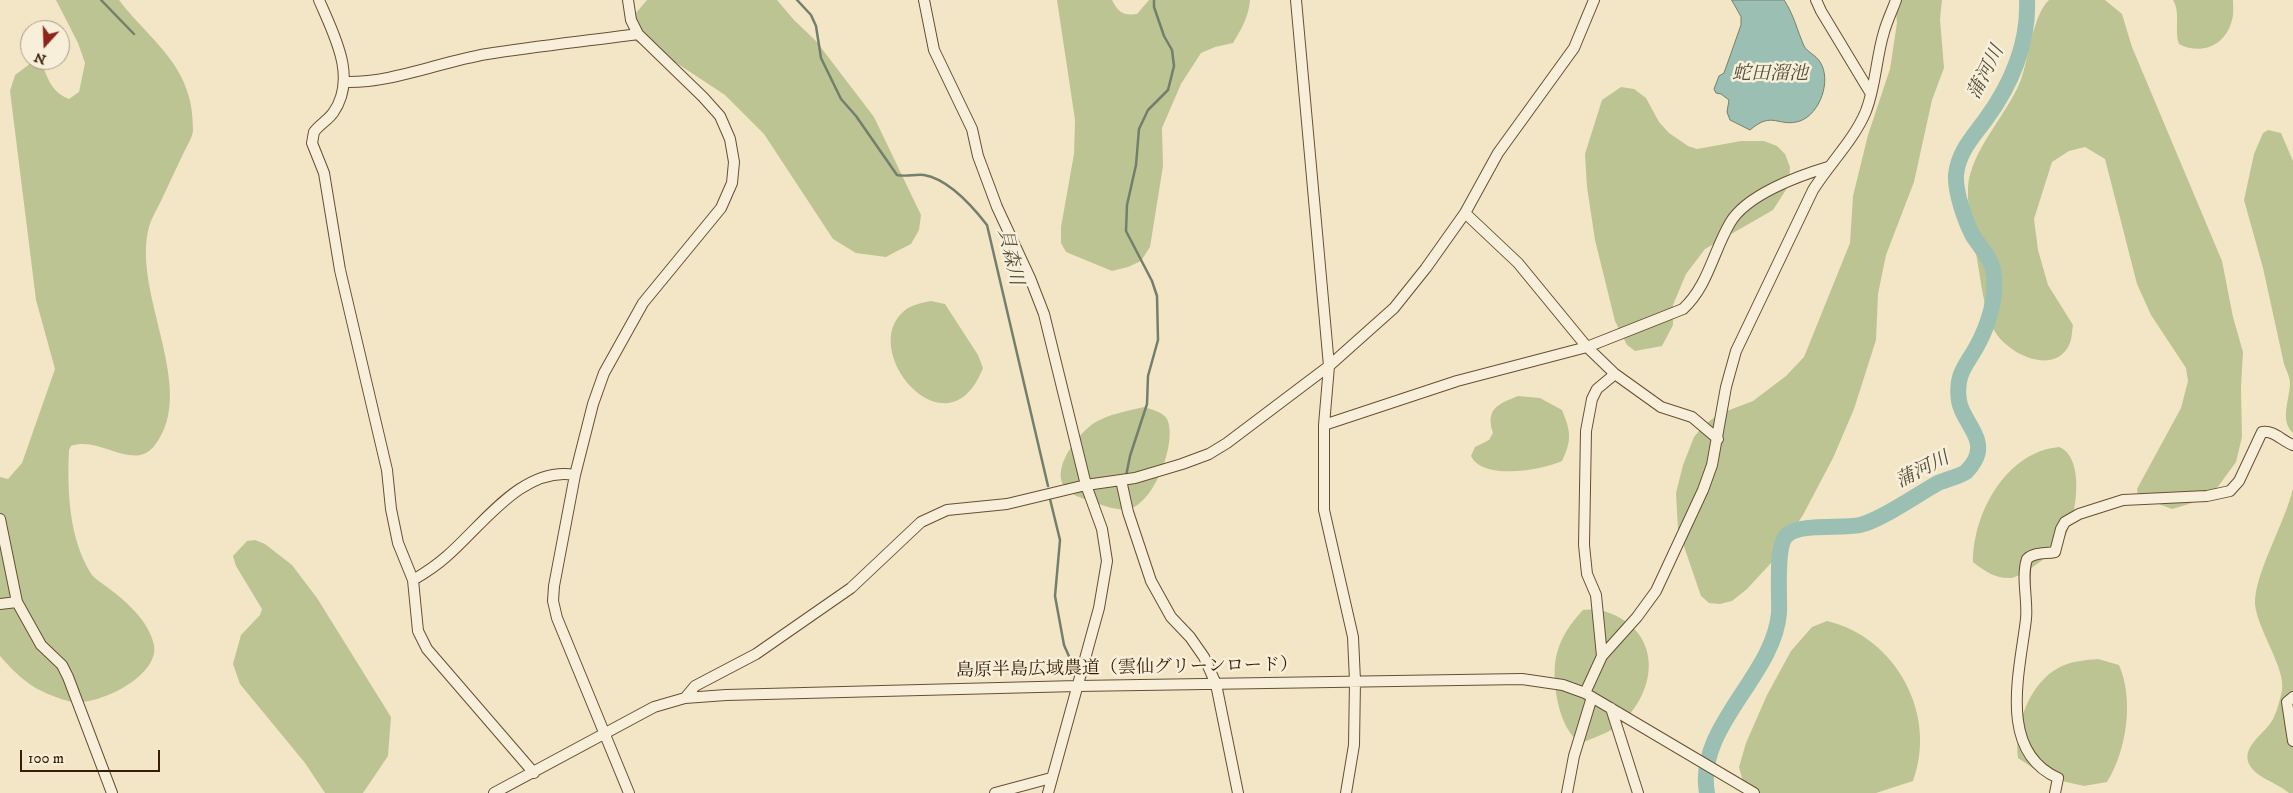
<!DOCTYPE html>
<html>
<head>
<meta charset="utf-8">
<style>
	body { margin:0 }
	#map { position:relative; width:2293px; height:793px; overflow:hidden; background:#f3e6c6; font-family:"IM FELL DW Pica",serif }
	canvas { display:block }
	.north { position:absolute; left:20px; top:20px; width:50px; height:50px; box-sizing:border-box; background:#f7efda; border:1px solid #aa9b84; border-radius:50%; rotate:200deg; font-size:14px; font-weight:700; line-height:20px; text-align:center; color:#371d03 }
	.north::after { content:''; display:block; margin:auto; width:18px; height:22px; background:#8f2418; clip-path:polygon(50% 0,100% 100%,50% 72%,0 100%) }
	.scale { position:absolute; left:20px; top:750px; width:140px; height:22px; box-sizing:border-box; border:2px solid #371d03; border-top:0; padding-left:6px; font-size:15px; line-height:18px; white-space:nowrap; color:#371d03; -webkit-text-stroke:4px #f7efda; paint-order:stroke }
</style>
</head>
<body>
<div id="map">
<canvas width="2293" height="793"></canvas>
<div class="north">N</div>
<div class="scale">100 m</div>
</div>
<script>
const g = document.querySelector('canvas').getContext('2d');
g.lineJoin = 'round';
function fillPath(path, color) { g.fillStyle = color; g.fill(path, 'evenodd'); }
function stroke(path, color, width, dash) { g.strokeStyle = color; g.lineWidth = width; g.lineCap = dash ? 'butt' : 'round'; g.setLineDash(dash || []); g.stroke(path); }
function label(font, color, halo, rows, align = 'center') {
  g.font = font + ' "IM FELL DW Pica","Noto Serif JP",serif'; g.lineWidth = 5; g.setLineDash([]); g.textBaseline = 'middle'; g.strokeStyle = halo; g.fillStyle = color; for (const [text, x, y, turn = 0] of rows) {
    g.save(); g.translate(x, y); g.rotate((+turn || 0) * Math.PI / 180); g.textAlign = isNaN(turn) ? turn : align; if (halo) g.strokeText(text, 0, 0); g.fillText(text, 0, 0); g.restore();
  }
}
fillPath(new Path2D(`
	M56 0H119C143 32 179 57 189 97 192 107 193 122 193 131 192 138 187 146 184 152 176 169 168 186 160 203 156 211 151 219 149 227 131 293 199 389 155 445 134 473 100 435 71 446L69 450C67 490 69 537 90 572 93 578 102 583 107 587 126 601 149 621 154 645 160 677 93 709 68 701 35 691 23 682 0 656V477L8 479 22 463 55 369 36 300 10 91 15 75 35 60 41 62C48 78 51 92 69 99L79 92 85 63 78 43Z
	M647 0H777L794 20 816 41 874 117 921 215 919 230 911 244 899 250 886 257 856 253 833 239 764 134 725 95 678 64 631 39 635 14Z
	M1057 0H1112C1118 12 1123 16 1137 14L1149 0H1250C1249 16 1241 30 1233 43L1215 47 1201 53 1181 84 1162 128 1163 166 1150 247 1141 261 1128 267 1112 271 1066 252 1061 243V227L1074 154 1075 120Z
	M1895 0H1942L1940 19 1944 68 1932 100 1914 182 1886 255 1878 294 1876 340 1854 409 1833 458 1803 515 1771 563 1747 589 1732 601 1720 604 1709 603 1701 596 1678 529 1676 493 1683 465 1694 437 1703 426 1719 414 1753 401 1786 376 1804 357 1850 243 1853 196 1868 135 1890 69 1897 23Z
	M2049 0H2105L2122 14 2132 47 2222 261 2233 317 2243 352 2241 387 2242 437 2236 462 2217 488 2192 503 2172 509 2138 496 2137 489 2181 408 2188 381 2186 368 2151 315 2137 284 2105 159 2085 147 2069 151 2052 162 2034 219 2038 250 2048 285 2073 325C2072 330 2072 338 2070 343 2055 379 2002 352 1992 326 1983 305 1981 281 1977 259 1973 235 1967 211 1968 187 1971 150 2006 116 2020 82 2029 60 2032 16 2049 0Z
	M2173 0H2233C2233 6 2234 14 2232 20 2226 45 2202 56 2179 44 2174 30 2181 14 2173 0Z
	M1621 87 1634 89 1646 98 1659 122 1669 133 1688 146 1697 149 1741 141H1764L1777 146 1785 154 1790 167 1789 185 1773 210 1705 249 1686 274 1673 305V325L1662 346 1635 351 1627 345 1615 321 1595 240 1587 187 1585 154 1602 100Z
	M2268 130 2281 133 2293 161V433C2279 420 2290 399 2290 383 2290 377 2286 370 2284 364L2263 268 2244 200 2254 154 2263 133Z
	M931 301 945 304 978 355 983 368C948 458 858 352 903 312 910 305 921 303 931 301Z
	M1518 396 1540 398 1562 410C1571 432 1572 440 1562 461 1542 470 1483 481 1471 456L1475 447 1489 440 1493 433C1485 409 1498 404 1518 396Z
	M1144 407C1152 410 1162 411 1167 419 1178 441 1154 505 1128 509 1116 511 1102 505 1091 501 1081 498 1071 495 1065 487 1050 469 1079 433 1094 423 1109 414 1127 411 1144 407Z
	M2059 447C2086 457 2077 520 2063 540 2055 552 2024 576 2011 578 1996 579 1984 571 1973 562 1973 513 2006 452 2059 447Z
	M2293 488V793H2289C2278 783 2256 778 2249 764 2241 746 2266 733 2273 719 2277 711 2280 700 2282 690 2286 669 2257 629 2255 604 2254 574 2286 521 2293 488Z
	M255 540 265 544 292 565 317 598 391 717 388 756 363 793H325L305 763 240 684 233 664 241 635 260 615 262 609 236 566 233 556 247 541Z
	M1596 609C1656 622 1664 678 1625 720 1617 730 1593 738 1581 743 1558 730 1550 677 1557 653 1562 635 1571 623 1583 610Z
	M1827 621C1896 637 1938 715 1913 781L1876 793H1746L1739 767 1746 743 1767 695 1791 651 1812 627Z
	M2098 659 2119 665C2134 699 2127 750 2107 782L2084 786 2062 781 2042 774 2018 758C2014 725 2030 682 2060 667 2072 661 2086 660 2098 659Z`), '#bdc493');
const water = new Path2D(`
	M1732 0H1784C1794 15 1797 30 1804 46 1807 52 1816 55 1820 62 1832 80 1820 114 1800 121 1778 128 1773 110 1750 130L1730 120 1727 112 1729 100 1721 94 1716 93 1714 89 1719 76 1724 73 1741 25V17Z`);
fillPath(water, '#9bc0b3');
stroke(water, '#737f6d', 1);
stroke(new Path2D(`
	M101 0 134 34
	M797 0 811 15 816 26 821 58 841 99 856 116 897 175C906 177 915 174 924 175 948 179 973 207 987 225L1048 486
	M1126 476 1130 456 1147 404 1148 376 1158 340 1157 296 1152 281 1126 231 1127 205 1136 165 1139 129 1148 110 1168 90 1174 66 1172 50 1164 36 1154 7V0
	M1050 499 1060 540 1055 596 1064 645 1075 670`), '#737f6d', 2.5);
stroke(new Path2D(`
	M1707 793C1695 727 1774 676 1779 613 1780 596 1775 545 1787 535 1800 523 1841 529 1860 525 1880 521 1918 494 1938 483 1947 479 1958 477 1966 472 1969 469 1973 464 1975 460 1987 438 1962 421 1959 401 1955 374 1966 366 1977 346 1989 324 1998 295 1993 270 1991 258 1980 247 1973 236 1965 221 1955 192 1956 175 1958 152 1973 137 1986 119 2011 85 2029 43 2027 0`), '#9bc0b3', 16);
const minor = new Path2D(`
	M319 0C334 35 358 78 333 113 328 120 319 125 314 132L312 143 324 173 340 270 387 470 391 509 398 543 413 580 418 631 427 649 534 773
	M628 0 631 20 638 34 703 97 720 116 730 139 734 162 732 183 721 208 643 303 604 373 593 404 575 475 554 586 553 601 557 618 629 793
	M924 0 934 50 972 129 978 156 997 207 1030 278 1044 314 1086 485 1102 529 1107 561 1099 608 1048 793
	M1296 0 1329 366 1324 425V510L1353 637 1355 681 1354 745 1346 793
	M1816 0 1821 11 1871 94
	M345 82C393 83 439 62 487 54 537 46 587 41 638 34
	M1465 213 1518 263 1587 347 1615 374 1661 407 1692 417 1718 439
	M1324 425 1457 381 1587 347 1683 309C1708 286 1713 252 1730 223 1746 195 1798 176 1828 167
	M1121 480 1128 512 1151 581 1171 617 1190 637 1204 657 1216 684 1238 793
	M0 519 17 602 41 645 62 665 68 677 112 793
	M413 580C425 573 437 565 447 556 482 526 523 465 575 475
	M0 604 17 602
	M1602 656 1596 595 1587 574 1584 545 1586 431 1592 399 1597 389 1615 374
	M1585 693 1602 656 1637 617 1656 591 1703 490 1712 465 1726 387 1736 351 1813 190C1830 163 1854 140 1866 111 1876 85 1876 58 1884 32 1887 21 1892 11 1896 0
	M2293 697 2287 702 2293 741
	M685 698 695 686 756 654 851 588 921 522 947 510 1007 504 1086 485 1135 478 1182 464 1209 454 1227 443 1329 366 1394 308 1426 268 1465 213 1498 153 1574 48 1594 0
	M1611 708 1638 793
	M494 793 654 707 685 698 726 695 1077 686 1522 679 1563 685 1585 693 1754 793
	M995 793 1051 778
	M1567 793 1574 756 1592 697
	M2055 793 2058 778C1997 751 2020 671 2026 619 2028 600 2021 577 2027 559 2034 552 2045 554 2055 552L2061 529 2065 522 2079 514 2123 500 2207 496 2230 491 2239 481 2262 432C2274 430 2282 441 2293 445`);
stroke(minor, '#664f34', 12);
stroke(minor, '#f7efda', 10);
label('18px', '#371d03', '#f7efda', [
	["島原半島広域農道（雲仙グリーンロード）",1127,669,-1]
]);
label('italic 19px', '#554e38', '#f7efda', [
	["蒲河川",1987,73,-63],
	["蛇田溜池",1770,75],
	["貝森川",1009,257,77],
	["蒲河川",1923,471,-27]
]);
</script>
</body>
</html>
